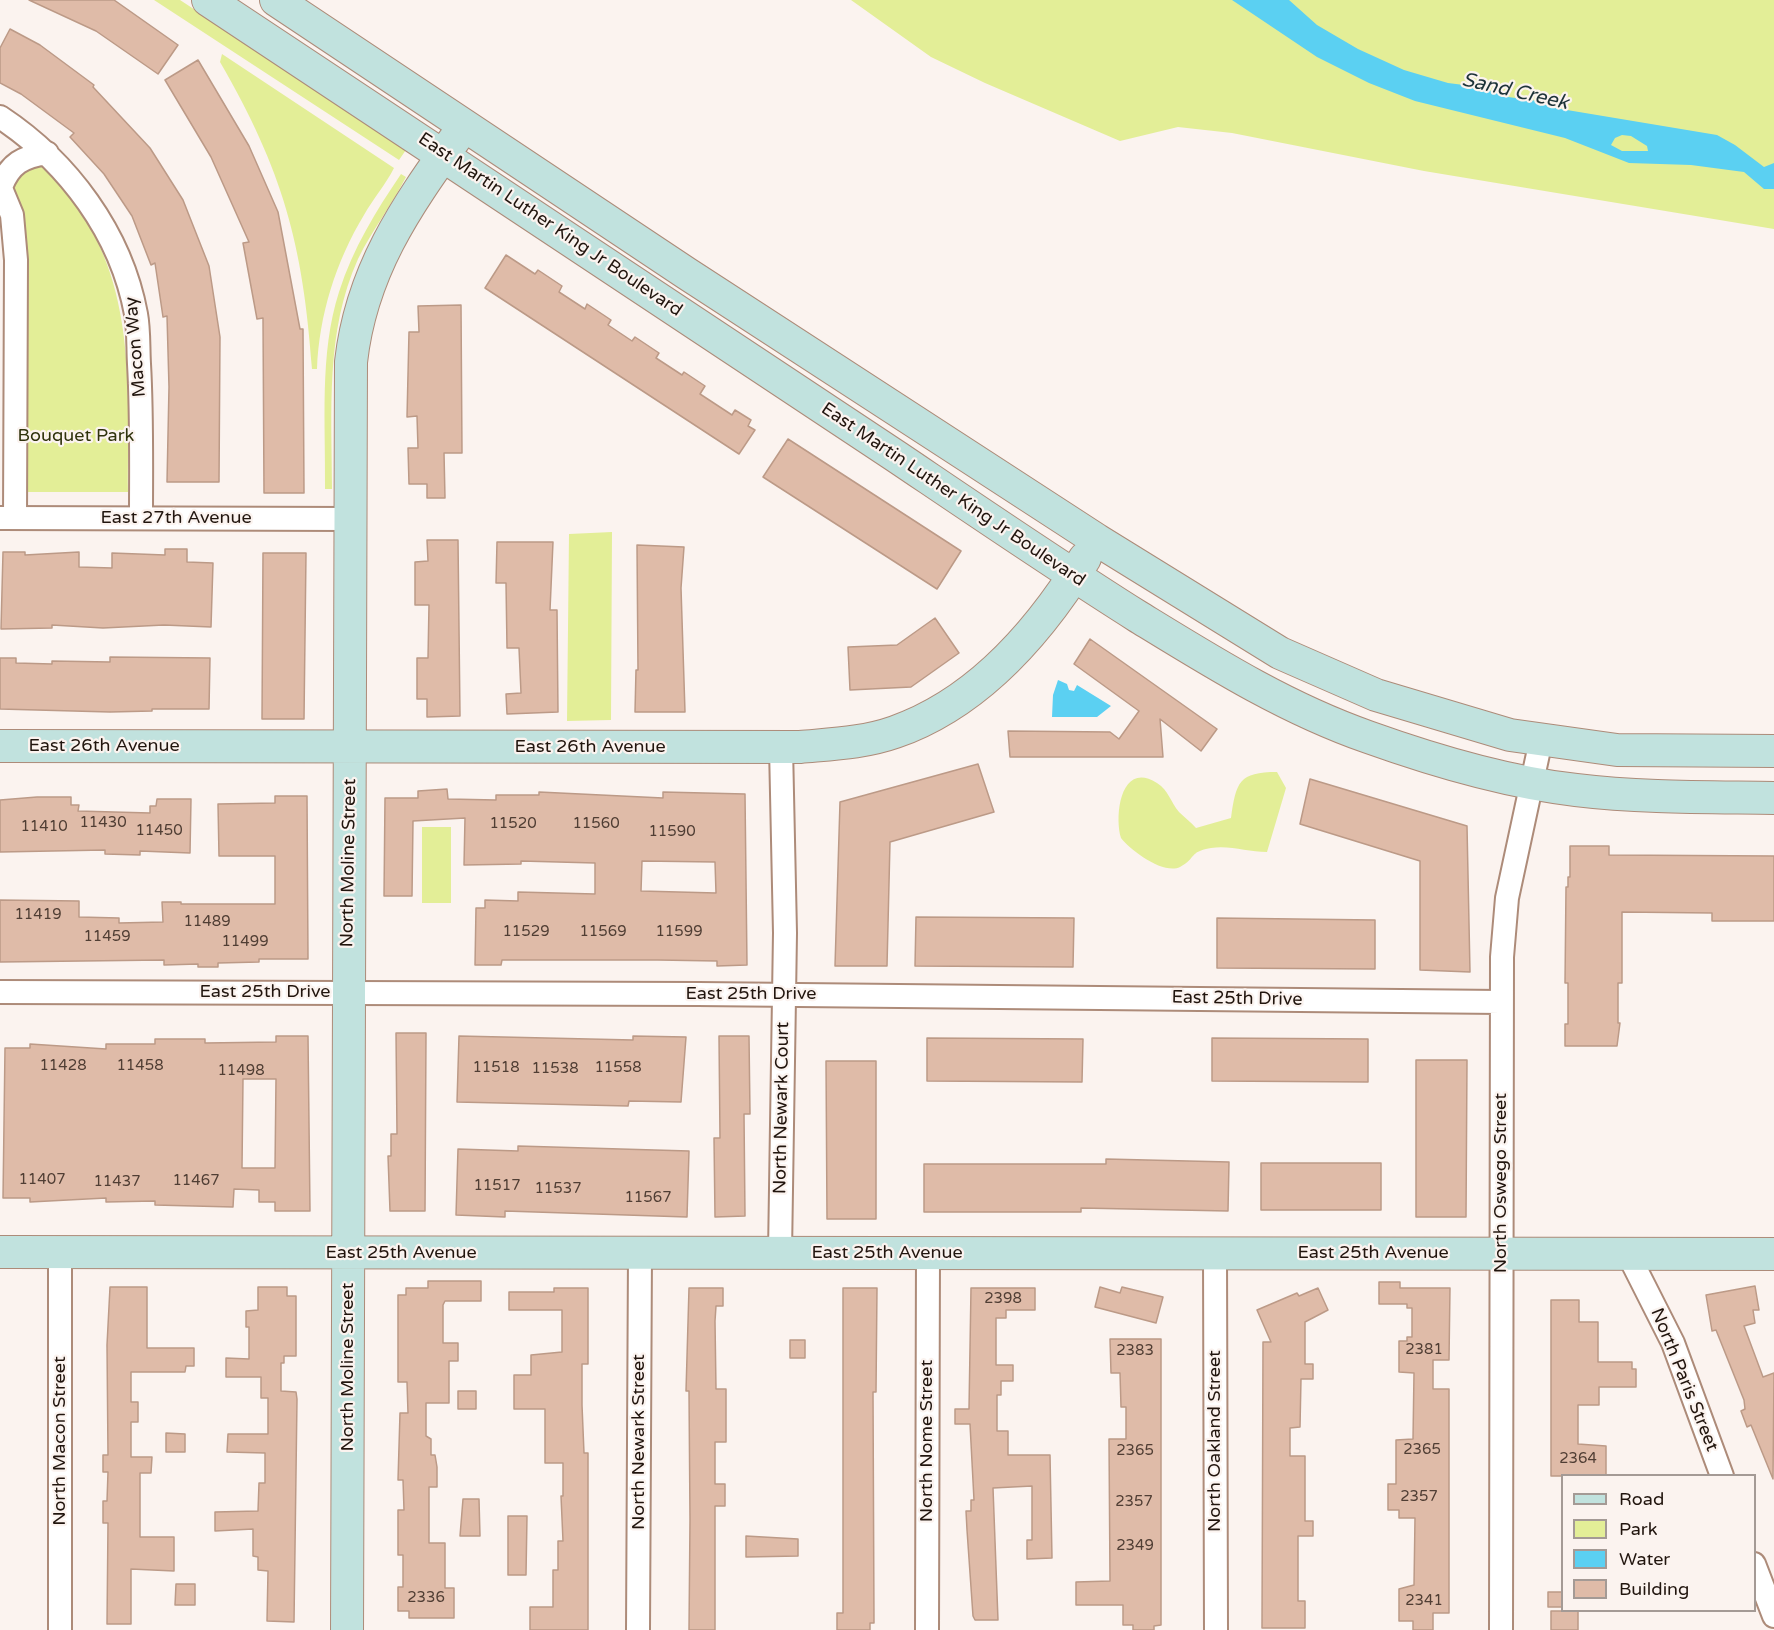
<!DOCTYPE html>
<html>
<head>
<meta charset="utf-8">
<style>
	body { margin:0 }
	#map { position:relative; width:1774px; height:1630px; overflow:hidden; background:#fbf3ef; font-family:"Varela Round",sans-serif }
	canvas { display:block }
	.legend { position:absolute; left:1561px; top:1474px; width:195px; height:138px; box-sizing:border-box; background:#fbf3ef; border:2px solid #a49a95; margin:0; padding:8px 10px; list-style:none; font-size:18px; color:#21150e }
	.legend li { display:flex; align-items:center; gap:12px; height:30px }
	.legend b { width:30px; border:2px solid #a49a95 }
</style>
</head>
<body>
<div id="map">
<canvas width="1774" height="1630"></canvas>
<ul class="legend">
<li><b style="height:8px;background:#c1e2de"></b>Road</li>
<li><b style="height:16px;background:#e3ee97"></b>Park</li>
<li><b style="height:16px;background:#5bd0f2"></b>Water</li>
<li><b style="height:16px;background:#dfbba8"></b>Building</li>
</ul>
</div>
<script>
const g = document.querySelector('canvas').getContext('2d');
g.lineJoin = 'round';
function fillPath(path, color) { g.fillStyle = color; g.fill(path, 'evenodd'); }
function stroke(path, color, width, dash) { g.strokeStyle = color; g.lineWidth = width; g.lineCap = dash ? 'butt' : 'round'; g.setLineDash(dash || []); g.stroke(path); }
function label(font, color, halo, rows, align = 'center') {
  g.font = font + ' "Varela Round",sans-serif'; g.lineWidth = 4.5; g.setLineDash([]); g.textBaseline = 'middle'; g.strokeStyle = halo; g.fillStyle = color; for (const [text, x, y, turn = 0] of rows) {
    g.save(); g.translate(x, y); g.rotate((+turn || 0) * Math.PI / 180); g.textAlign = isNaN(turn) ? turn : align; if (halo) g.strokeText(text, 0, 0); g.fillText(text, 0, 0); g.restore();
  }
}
fillPath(new Path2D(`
	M154 0H180L378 130 408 147 399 160Z
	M851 0H1774V229L1424 171 1232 133 1178 127 1120 141 985 83 931 57Z
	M222 54 394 168C386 184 373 199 364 215 336 261 319 315 317 369H312C303 244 283 171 220 62Z
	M37 165C51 170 61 185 70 197 137 283 128 389 128 492H23L13 186 17 172Z
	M401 174 406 177C392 205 372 230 358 259 325 332 332 411 332 489H325C326 425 319 354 339 292 353 248 376 211 401 174Z
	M612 532 611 720 567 721 569 534Z
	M1277 772 1286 788 1267 852C1248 852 1230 845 1211 848 1188 852 1197 858 1180 867 1164 875 1131 851 1121 838 1114 815 1121 760 1157 783 1169 791 1170 801 1179 812 1184 817 1191 822 1196 828L1231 818C1236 782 1239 772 1277 772Z
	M422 827H451V903H422Z`), '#e3ee97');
fillPath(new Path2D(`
	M1232 0H1289L1317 25 1358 49 1404 70 1448 83 1480 87 1508 97 1538 101 1555 108 1717 135 1735 145 1764 167 1774 163V189H1764L1744 172 1691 165 1629 163 1565 138 1415 101 1369 83 1317 57ZM1622 135 1631 136 1647 146 1648 151H1622L1611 145 1615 138Z
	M1058 680 1067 684 1069 690 1074 691 1077 685 1111 706 1097 717H1052L1053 695Z`), '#5bd0f2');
const building = new Path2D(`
	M29 0H114L178 45 158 74 96 31Z
	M10 29 40 45 94 85 93 87 150 148 183 200 209 266 220 337 219 482H167L169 387 167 316 163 317 155 263 151 265 132 216 104 174 70 137 74 133 21 94 0 83V48Z
	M198 60 249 146 278 212 300 329H303L304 493H264L263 318 257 319 243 243 249 242 211 157 165 80Z
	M506 255 535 274 538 270 562 286 559 292 585 309 587 304 611 320 608 325 632 341 635 337 659 353 656 358 682 375 684 372 705 386 700 394 732 415 735 410 751 420 748 426 755 430 739 454 485 288Z
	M461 305 462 453H444L445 498H427V484H409L408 448H418L417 416 407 417 409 332H419L418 306Z
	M788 439 961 551 937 589 763 477Z
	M427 540H458L460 716 427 717V699H417V658H428L429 605H415V562L428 561Z
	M497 542H553L550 610H557L558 712 507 714 506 694 521 693 519 648H507L506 583H496Z
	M637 545 684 547 681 588 685 712H635L636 670H638Z
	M165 549H187V562L213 563 211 627 164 625 103 628 52 625V628L1 629 3 552H25V555L79 552V567L112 568V553L165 555Z
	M263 553H306L304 719H262Z
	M935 618 959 653 911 687 850 690 848 647 897 645Z
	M1090 639 1217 729 1201 751 1160 719 1163 757H1010L1008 731 1110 732 1119 739 1139 711 1074 664Z
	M110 657 210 658 209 709H152V711L110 712 0 709V658H16V663L52 664V661L110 662Z
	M978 764 994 812 890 842 887 966H835L840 802Z
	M1310 779 1467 826 1470 972 1420 970V861L1300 824Z
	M447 789 448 799 496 800V795H539V792L663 798V792L745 794 747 965 717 966V961L658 960H502L501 965H475L476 908H485V900L518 901V892L595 894V863L521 861V864L464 865 465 818 413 821 412 896H384L385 798H418V791ZM642 861 715 862 716 893 641 891Z
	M275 796H307L308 959H259V962L218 963V967H198V964L164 965V960L0 962V900L79 901V917L119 918V923L163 922 162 902H181V904H275V856H219L218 804 275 803Z
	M37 797H71V805H79L78 811 150 813V806H156L157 799H191L190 853 140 851V855L105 854V850L0 852V800Z
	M1570 846H1609V855L1774 856V921H1712V913L1622 912V983H1618V1023H1620L1617 1046H1565V1024H1568V983H1565L1566 887H1568V877H1570Z
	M916 917 1074 918 1073 967 915 966Z
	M1217 918 1375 920V969L1217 968Z
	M396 1033H426L425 1211H390L388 1156H391V1134H397Z
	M276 1036H308L310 1211H275V1202H259V1190L234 1189 233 1207 155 1205V1201L106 1202V1198L30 1202V1198H3L5 1048H30V1044L106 1049V1044H155V1039H205V1043L276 1042ZM243 1079H276L275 1168H242Z
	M459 1036 633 1040V1036L686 1037 681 1102 629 1101 628 1106 457 1102Z
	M719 1036H749L750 1114H744L745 1216 715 1217 714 1138H720Z
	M927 1038 1083 1039 1082 1082 927 1081Z
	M1212 1038 1368 1039V1082L1212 1081Z
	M1416 1060H1467L1466 1217H1416Z
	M826 1061H876V1219H827Z
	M518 1146 689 1151 687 1217 505 1211V1217L456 1215 458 1149 518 1151Z
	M1106 1159 1229 1162 1228 1211 1081 1208V1212H924V1164H1106Z
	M1261 1163H1381V1210H1261Z
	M428 1281H481V1301H445L443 1305V1343H458V1361H449V1403H426V1436L431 1439V1455H435L437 1467V1487H429V1543H445V1588H454V1618H409V1611H398V1587H403V1555H398V1510H404L403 1480H398L400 1413H408L407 1382H398V1295H406V1288H428Z
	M1379 1282H1400V1288H1450L1449 1360H1433V1389H1449V1613H1433V1630H1413V1621H1399V1589L1414 1585 1415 1518H1399V1510H1388V1484H1396V1440L1413 1439 1414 1373 1399 1372V1341H1407V1337H1412V1308H1407V1304H1379Z
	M1755 1286 1759 1310H1753L1755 1323 1744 1326 1763 1377 1774 1373 1773 1479 1751 1425 1747 1427 1741 1411 1745 1409 1744 1400 1716 1330 1712 1331 1706 1295Z
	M110 1287H147V1348H194V1366H186L185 1372H131V1402H138V1422H131V1457H152L151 1473H140V1537H174V1571L131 1569V1624H107L108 1523H103V1501H107L108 1472H103V1455H108L107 1345Z
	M258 1287H287V1296H296V1356H284V1363H281V1391L296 1392 297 1399 294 1622 267 1621 268 1571 258 1570V1557L253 1556V1529L215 1531V1512L258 1511 259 1483H265V1453L227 1452 228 1434H268V1398H261V1377H226V1358L249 1359V1327H246V1311L258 1310Z
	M1100 1287 1120 1293 1122 1287 1163 1297 1156 1323 1095 1307Z
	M554 1288H588V1364H582V1405L584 1453H588V1630H530V1607H553V1570H558V1541H563L561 1496H563V1463H545V1409H514V1375H531V1355L562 1352V1310H509V1292H554Z
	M689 1288H723V1306H716L715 1321 716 1389H726V1442H715V1484H725V1506H715V1630H689L690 1520 689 1391H686Z
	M843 1288H877L876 1392H873L874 1623H870V1630H837V1613H843Z
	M971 1288H1035V1310H1006V1318H996V1365H1013V1381H1001V1395H997V1431H1008V1455H1050L1052 1558 1027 1559V1540H1032V1486L993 1488 998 1620H975L973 1616 967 1530 966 1511H971V1500H974L970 1424H955V1409H969Z
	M1318 1288 1328 1310 1305 1322V1364H1313V1379H1301L1300 1427 1290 1428V1456H1305V1521H1313V1536H1298V1601H1305V1628H1262L1263 1342H1271L1257 1310 1297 1293 1299 1296Z
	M1551 1300H1579V1322H1598V1362H1632V1369H1636V1387H1599V1405H1578V1444L1606 1446V1476H1551Z
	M1110 1339H1161V1625L1154 1626V1630H1133V1625H1123V1605H1076V1582L1110 1581 1109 1439H1126V1407H1121L1120 1373H1111Z
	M790 1340H805V1358H790Z
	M458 1391H476V1409H458Z
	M166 1433 185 1434V1452H166Z
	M463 1499H479L480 1536H460Z
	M508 1516H527L526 1575H508Z
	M746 1536 798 1539V1556L746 1557Z
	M176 1584H195V1605H175Z
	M1548 1592H1563V1607H1548Z
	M1551 1611H1578V1630H1551Z`);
fillPath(building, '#dfbba8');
stroke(building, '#bc9a87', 1.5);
const street = new Path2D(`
	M0 117C68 162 121 233 136 314 139 330 138 347 139 364 142 415 141 467 141 518
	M0 186 12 215 16 260 15 518
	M1 187C10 163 23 157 47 153
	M0 518 352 519
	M0 992 698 994 1501 1002
	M780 1253 785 933 781 747
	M1215 1253 1216 1630
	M1628 1254 1673 1343 1722 1476
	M1754 1564 1774 1616
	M60 1630V1252
	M638 1630 640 1253
	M927 1630 928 1253
	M1501 1630 1502 957 1507 898 1541 740`);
const secondary = new Path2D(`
	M208 0C439 151 668 304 897 457 977 511 1056 565 1137 616 1212 662 1285 708 1368 737 1435 761 1505 782 1576 790 1642 798 1708 797 1774 798
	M276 0 686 273 1097 540 1280 653 1376 695 1510 735 1617 750 1774 751
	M0 746 800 747C832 744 864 743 895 732 978 703 1040 631 1085 558
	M0 1252 1774 1254
	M347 1630 351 362C361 272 405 208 457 136`);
stroke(street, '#ad8b79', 26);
stroke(secondary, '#ad8b79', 34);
stroke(street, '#fff', 22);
stroke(secondary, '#c1e2de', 32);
label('15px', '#503e34', null, [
	["11430",103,823],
	["11520",513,824],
	["11560",596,824],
	["11410",44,827],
	["11450",159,831],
	["11590",672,832],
	["11419",38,915],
	["11489",207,922],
	["11529",526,932],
	["11569",603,932],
	["11599",679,932],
	["11459",107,937],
	["11499",245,942],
	["11428",63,1066],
	["11458",140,1066],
	["11518",496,1068],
	["11558",618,1068],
	["11538",555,1069],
	["11498",241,1071],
	["11407",42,1180],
	["11467",196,1181],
	["11437",117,1182],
	["11517",497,1186],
	["11537",558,1189],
	["11567",648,1198],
	["2398",1003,1299],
	["2381",1424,1350],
	["2383",1135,1351],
	["2365",1422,1450],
	["2365",1135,1451],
	["2364",1578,1459],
	["2357",1419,1497],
	["2357",1134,1502],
	["2349",1135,1546],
	["2336",426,1598],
	["2341",1424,1601]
]);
label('18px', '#21150e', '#fbf3ef', [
	["East Martin Luther King Jr Boulevard",550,225,34],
	["Macon Way",136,347,-95],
	["East Martin Luther King Jr Boulevard",953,495,34],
	["East 27th Avenue",176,518],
	["East 26th Avenue",104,746],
	["East 26th Avenue",590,747],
	["North Moline Street",349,863,-89],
	["East 25th Drive",265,992],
	["East 25th Drive",751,994],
	["East 25th Drive",1237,999,1],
	["North Newark Court",782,1108,-89],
	["North Oswego Street",1501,1183,-90],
	["East 25th Avenue",401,1253],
	["East 25th Avenue",887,1253],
	["East 25th Avenue",1373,1253],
	["North Moline Street",348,1367,-90],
	["North Paris Street",1684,1380,68],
	["North Macon Street",60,1441,-90],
	["North Nome Street",927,1441,-90],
	["North Oakland Street",1215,1441,-90],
	["North Newark Street",639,1442,-90]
]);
label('18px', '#2f330c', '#fbf3ef', [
	["Bouquet Park",76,436]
]);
label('italic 20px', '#1d3238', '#fbf3ef', [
	["Sand Creek",1515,92,13]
]);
</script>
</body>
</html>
